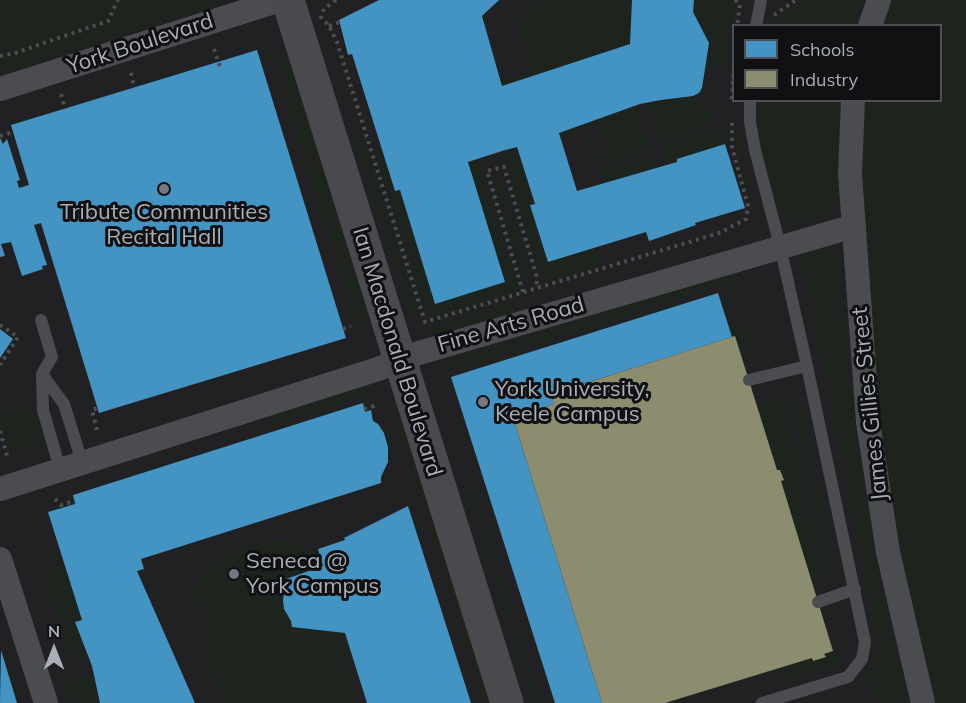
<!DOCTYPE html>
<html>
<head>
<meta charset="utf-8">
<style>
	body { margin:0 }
	#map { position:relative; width:966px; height:703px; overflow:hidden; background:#171717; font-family:Mulish,sans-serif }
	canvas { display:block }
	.legend { position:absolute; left:732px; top:24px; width:210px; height:78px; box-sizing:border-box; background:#111113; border:2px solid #4d4f55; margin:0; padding:8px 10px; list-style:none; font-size:18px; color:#a8adb8 }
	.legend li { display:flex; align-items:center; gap:12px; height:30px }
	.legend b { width:30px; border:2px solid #4d4f55 }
	.north { position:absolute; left:24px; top:619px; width:60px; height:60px; -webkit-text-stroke:4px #111113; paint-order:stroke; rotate:0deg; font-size:16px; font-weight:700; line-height:24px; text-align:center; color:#a8adb8 }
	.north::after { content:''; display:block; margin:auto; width:21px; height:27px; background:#a8adb8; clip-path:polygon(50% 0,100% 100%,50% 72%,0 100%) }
</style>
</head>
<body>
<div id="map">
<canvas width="966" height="703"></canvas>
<ul class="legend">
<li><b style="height:16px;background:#4393c3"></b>Schools</li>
<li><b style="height:16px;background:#8c8c6e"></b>Industry</li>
</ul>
<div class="north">N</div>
</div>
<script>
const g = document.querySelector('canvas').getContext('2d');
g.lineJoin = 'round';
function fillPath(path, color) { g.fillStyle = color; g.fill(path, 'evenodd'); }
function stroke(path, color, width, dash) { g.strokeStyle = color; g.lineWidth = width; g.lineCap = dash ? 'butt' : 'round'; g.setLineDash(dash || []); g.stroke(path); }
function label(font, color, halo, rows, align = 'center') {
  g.font = font + ' Mulish,sans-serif'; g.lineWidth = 6; g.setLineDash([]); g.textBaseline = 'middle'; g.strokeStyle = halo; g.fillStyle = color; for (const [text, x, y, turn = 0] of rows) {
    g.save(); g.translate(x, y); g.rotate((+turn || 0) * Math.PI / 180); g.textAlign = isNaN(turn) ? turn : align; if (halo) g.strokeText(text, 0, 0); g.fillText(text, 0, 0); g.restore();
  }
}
fillPath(new Path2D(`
	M0 0H966V703H0ZM734 26H940V100H734Z`), '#212123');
fillPath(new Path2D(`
	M0 0H235L0 74Z
	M538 0H632L630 44 502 86 500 80 531 69 517 20Z
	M694 0H728L734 5 727 64 709 70H705L709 43 693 12Z
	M802 0H864L854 25H767Z
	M894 0H966V703H938L936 697C920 633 905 570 894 505 879 419 872 333 868 246 866 198 861 149 867 101L940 100V26L884 25Z
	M289 51 376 324 358 329 290 116 294 115 276 56Z
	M684 96H693C703 109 712 97 712 122L660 144 647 103Z
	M760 101H839L836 170 837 201 832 209 825 216 813 221 799 223 790 222 784 219 770 181 763 156 759 136Z
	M637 106 652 154 596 163 594 155 606 151 598 126 561 138 559 133Z
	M735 118C741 130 739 142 742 155 746 172 752 188 755 206H751C744 178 731 147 735 118Z
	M722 122H726L728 145 733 158 730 159 725 144 677 158V162L667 165 662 147 712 126V135L721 134Z
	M360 130 418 312 411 314 354 132Z
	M381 147 395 191 400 190 420 253 409 257 374 149Z
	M517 147 535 204 531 206 548 262 596 248 601 266 543 284 502 151Z
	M480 158 521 292 434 319 433 316 431 317 427 306H424L411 264 421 260 435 304 505 282 468 162Z
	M654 159 657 168 603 183 598 168Z
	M502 178 532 275 523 278 494 181Z
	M822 246C828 247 834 248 838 254 845 264 843 307 844 321 845 330 846 339 847 348 860 468 877 587 909 703H875L867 674 877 657 878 642 857 532 803 263C805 250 810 248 822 246Z
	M731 273H737L739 280 444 372 443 367 451 361 466 356Z
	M509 303 512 313 453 331 441 334H434L432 327Z
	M735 324 749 330 752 345 749 349 740 352 736 337H732L728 326Z
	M358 388 365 389 367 394 270 426 274 415Z
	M785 396 824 574 811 579 756 404Z
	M389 398 395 404 405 418 494 703H484Z
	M792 399 800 404 804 411 835 563 834 571 831 577Z
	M0 403 3 412 26 407C41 415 42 428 46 442L10 452 0 418Z
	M472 482 541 703H534L465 484Z
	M282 539C293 541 313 545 320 556 322 559 322 563 323 566L287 579C289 597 280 604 291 621L345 633 352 657 344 659 356 697 353 703H227C216 682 201 650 204 626 204 621 206 617 207 612L191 600C205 559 241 542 282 539Z
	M63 561 82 620 76 622 88 658C80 660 73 656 68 650L46 579 49 566 61 571Z
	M837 650 841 663 837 666 787 680 782 678 776 669 812 658 813 661 825 657 824 654Z
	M94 674 100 703H71L65 684Z`), '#1d241e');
fillPath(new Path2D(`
	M379 0H499L482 16 502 86 630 44 632 0H694L693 12 709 43 702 88 699 93 693 96 661 100 640 104 559 133 577 191 677 162V159L725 144 745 208 695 223 696 225 649 241 646 232 548 262 530 205 535 204 517 147 502 151 468 162 505 282 435 304 400 190 395 191 352 54 348 55 339 20Z
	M257 50 346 338 99 413 41 223 34 225 47 265 42 266 43 269 22 276 11 242 1 244 5 256 0 257V138L3 144 7 139 20 180 17 181 19 188 29 185 11 125Z
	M718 293 732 337 551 394 554 404 530 412 532 418 515 424 602 703H555L451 377Z
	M0 329 13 339 0 358Z
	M363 403 365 412 371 410 373 421 378 424 384 433 388 447V462L381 477V483L141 559 144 569 137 571 195 703H100L92 666 75 622 82 620 48 512 75 504 73 495Z
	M408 506 471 703H367L345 633 292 627 291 621 284 609 283 600 284 592 287 586 286 579 323 566 318 549 345 540 344 538Z
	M1 650 17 703H0Z`), '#4393c3');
fillPath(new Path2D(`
	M735 336 777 470H780L784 480 781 481 833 651 824 654 826 657 813 661 812 658 665 703H602L515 424 532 418 530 412 554 404 551 394Z`), '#8c8c6e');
stroke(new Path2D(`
	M336 0 324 9 321 17 329 26 337 42 425 322 719 233 746 219 748 206 732 147V119
	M735 0 740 4 737 26
	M774 15 796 0
	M329 26 340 22
	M214 49 221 70
	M0 56 15 53 108 21 118 0
	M131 73 134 87
	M61 94 65 109
	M732 99 734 61
	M0 136 14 132
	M523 292 487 171 504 167 536 274 537 288
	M0 325 18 337 0 365
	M343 329 351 326
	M364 409 374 406 376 403
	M97 430 92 410 98 408
	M0 431 8 459
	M55 499 61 505 75 501`), '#4d4e52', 4, [3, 4.5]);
stroke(new Path2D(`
	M756 26 761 0
	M750 100V122L755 150 780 246 807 366 865 642 862 659 848 677 762 703
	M41 320 52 357 42 374 43 410 60 469
	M42 374 64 404 82 462
	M749 380 807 366
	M818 602 855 589`), '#4b4c50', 12);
stroke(new Path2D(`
	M870 26 879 0
	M0 89 280 0
	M853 100 850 174 868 422 888 552 923 703
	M0 489 378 369 419 353 854 226
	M0 559 46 703`), '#4b4c50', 24);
stroke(new Path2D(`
	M288 0 507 703`), '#4a4a4e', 33);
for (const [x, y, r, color] of [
	[164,189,6,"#757880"],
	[483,402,6,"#757880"],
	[234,574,6,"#757880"]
]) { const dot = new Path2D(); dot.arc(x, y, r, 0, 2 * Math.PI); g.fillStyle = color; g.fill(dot); stroke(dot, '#111113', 2); }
label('22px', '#a8adb8', '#111113', [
	["York Boulevard",140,44,-18],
	["Fine Arts Road",511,325,-16],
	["Ian Macdonald Boulevard",397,352,73],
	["James Gillies Street",870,404,-96]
]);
label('22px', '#a8adb8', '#111113', [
	["Tribute Communities",164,212,"center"],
	["Recital Hall",164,237,"center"],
	["York University,",495,389],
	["Keele Campus",495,414],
	["Seneca @",246,561],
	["York Campus",246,586]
], 'left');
</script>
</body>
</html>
